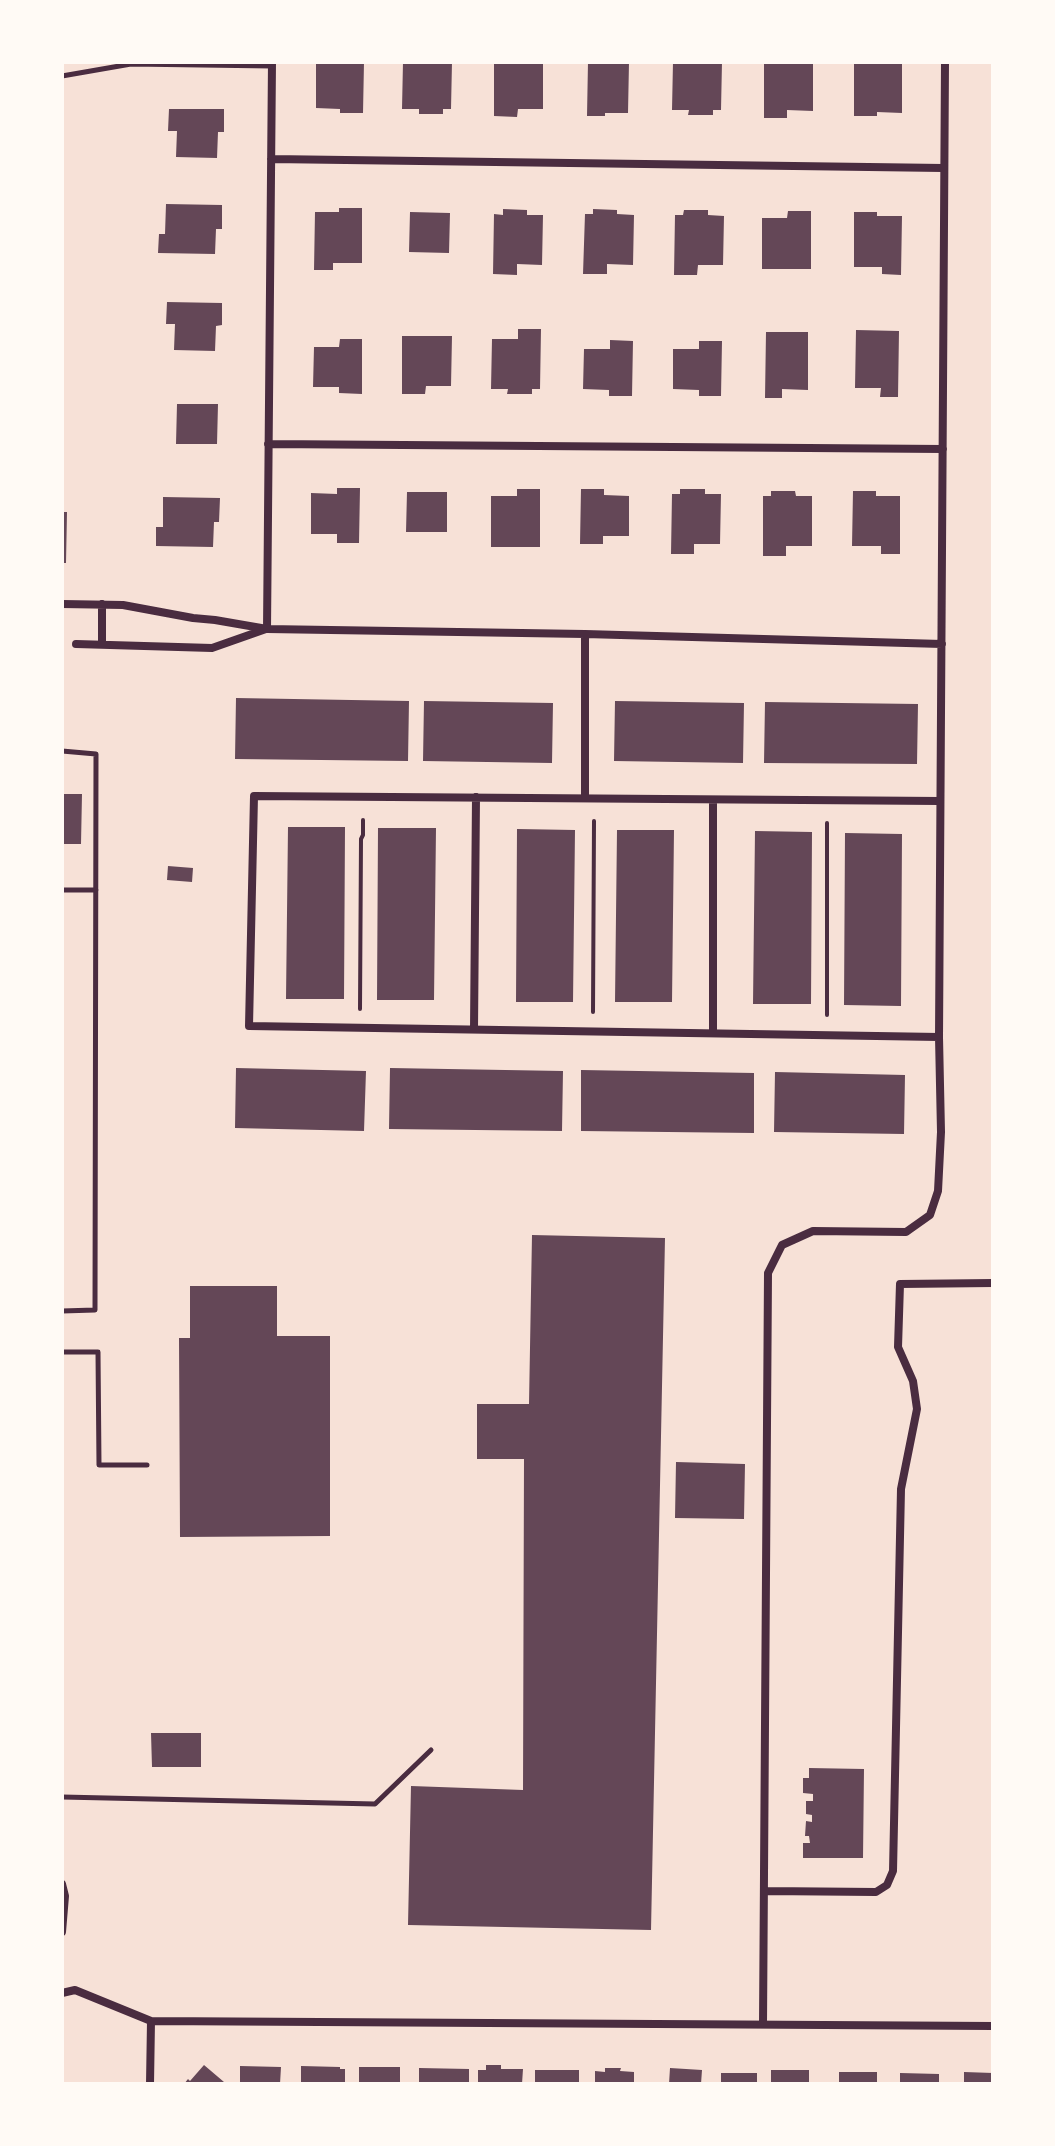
<!DOCTYPE html>
<html>
<head>
<meta charset="utf-8">
<style>
	body { margin:0 }
	#map { position:relative; width:1055px; height:2146px; overflow:hidden; background:#f7e1d7; font-family:Manrope,sans-serif }
	canvas { display:block }
	.frame { position:absolute; inset:0; border:64px solid #fffaf5; pointer-events:none }
</style>
</head>
<body>
<div id="map">
<canvas width="1055" height="2146"></canvas>
<div class="frame"></div>
</div>
<script>
const g = document.querySelector('canvas').getContext('2d');
g.lineJoin = 'round';
function fillPath(path, color) { g.fillStyle = color; g.fill(path, 'evenodd'); }
function stroke(path, color, width, dash) { g.strokeStyle = color; g.lineWidth = width; g.lineCap = dash ? 'butt' : 'round'; g.setLineDash(dash || []); g.stroke(path); }
fillPath(new Path2D(`
	M316 62H364L363 113H340V109L316 108Z
	M403 62H452L451 109H443V114H419V109H402Z
	M494 62H543V109H518L517 117 494 116Z
	M588 62H629L628 113H605V116H587Z
	M673 62H722L721 110H713V115H688L689 110H672Z
	M764 62H813V111L787 110V118H764Z
	M854 62H902V113L877 112V116H854Z
	M169 109H224V132H218L217 158 176 157 177 131H168Z
	M166 204 222 205V229H216L215 254 158 253 159 234H165Z
	M339 208H362V263H333V270H314L315 212H339Z
	M503 209 527 210V215H543L542 265 517 264V275L493 274 494 214 503 215Z
	M593 209 617 210V214L634 215 633 265 607 264V274H583L585 214H593Z
	M684 210H708V215L724 216 723 265H698L697 275H674L675 215H683Z
	M788 211H811V269H762V218H787Z
	M410 212 450 213 449 253 409 252Z
	M854 212H877V216H902L901 275 882 274V267H854Z
	M167 302 222 303V325L216 326 215 351 174 350 175 324H166Z
	M518 329H541L540 389H532V394H507L508 389H491L492 339H518Z
	M856 330 899 331 898 397H880L881 388H855Z
	M766 332H808V390L782 389V398H765Z
	M402 336H452L451 386H426L425 394H402Z
	M340 339H362V394L339 393V387H313L314 347H339Z
	M610 340 633 341 632 396H609V390L583 389 584 349H610Z
	M699 341H722L721 396H699V390L673 389V349H699Z
	M177 404H218L217 444H176Z
	M337 488H360L359 543H337V534H311V493L337 494Z
	M517 489H540V547H491V496H517Z
	M581 489H604V495L629 496V536H603V544H580Z
	M680 489H705V494H721L720 544H694V554H671L672 494H680Z
	M771 491H795L796 496H812V546H786V556H763V496H771Z
	M853 491H876V496H900V554H881V546H852Z
	M407 492H447V532H406Z
	M163 497 220 498 219 522H214L213 547 156 546V527H163Z
	M62 512H67L66 563H62Z
	M236 698 409 701 408 761 235 759Z
	M424 701 553 703 552 763 423 761Z
	M615 701 744 703 743 763 614 761Z
	M765 702 918 704 917 764 764 763Z
	M62 794H82L81 844H62Z
	M288 827H345L344 999H286Z
	M378 828H436L434 1000H377Z
	M517 829 575 830 573 1002H516Z
	M617 830H674L672 1002H615Z
	M755 831 812 832 811 1004H753Z
	M845 833 902 834 901 1006 844 1005Z
	M168 866 193 868 192 882 167 880Z
	M236 1068 366 1071 364 1131 235 1128Z
	M390 1068 563 1071 562 1131 389 1129Z
	M581 1070 754 1073V1133L581 1131Z
	M775 1072 905 1075 904 1134 774 1132Z
	M532 1235 665 1238 651 1930 408 1925 411 1786 523 1790 524 1459H477V1404H529Z
	M190 1286H277V1336H330V1536L180 1537 179 1338H190Z
	M676 1462 745 1464 744 1519 675 1518Z
	M151 1733H201V1767H152Z
	M809 1768 864 1769 863 1858H803V1843H810L809 1836H805L806 1821 812 1822V1815L806 1814V1801H813V1794L803 1793V1778H809Z
	M204 2065 224 2082 222 2084H184L188 2079 190 2081Z
	M486 2065H501V2069H523L522 2084H478V2070H486Z
	M240 2066 281 2067 280 2084H240Z
	M301 2066 340 2067V2069H345V2084H301Z
	M359 2067H400V2084H359Z
	M419 2068 469 2069V2084H419Z
	M605 2068H621L620 2071 634 2072V2084H595V2071L605 2072Z
	M670 2068 702 2070 701 2084H669Z
	M535 2070H579V2084H535Z
	M771 2070H809V2084H771Z
	M839 2072H877V2084H839Z
	M964 2072 993 2073V2084H964Z
	M721 2073H757V2084H721Z
	M900 2073 939 2074V2084H900Z`), '#644757');
stroke(new Path2D(`
	M360 1009 361 839 363 835V820
	M593 1012 594 821
	M827 1015V823`), '#4a2c40', 4);
stroke(new Path2D(`
	M62 76 131 64 272 66
	M62 751 96 754 95 1310 62 1311
	M62 890H96
	M62 1352H98L99 1465H147
	M62 1797 375 1804 431 1750`), '#4a2c40', 5);
stroke(new Path2D(`
	M271 159 943 168
	M268 444 943 449
	M62 604 123 605 193 618 215 620 267 629 585 634 942 644
	M267 629 272 62
	M585 634V797
	M76 644 212 648 266 629
	M102 644V604
	M713 800V1032
	M474 1029 476 797
	M939 1037 249 1026 254 796 940 801
	M62 1884 65 1896 62 1932
	M765 1891 876 1892 887 1885 893 1871 901 1489 917 1409 913 1381 898 1347 900 1284 993 1283
	M62 1993 75 1990 151 2021 993 2026
	M763 2024 768 1273 782 1245 813 1231 906 1232 930 1215 938 1191 941 1132 939 1037 945 62
	M150 2084 151 2021`), '#4a2c40', 8);
</script>
</body>
</html>
